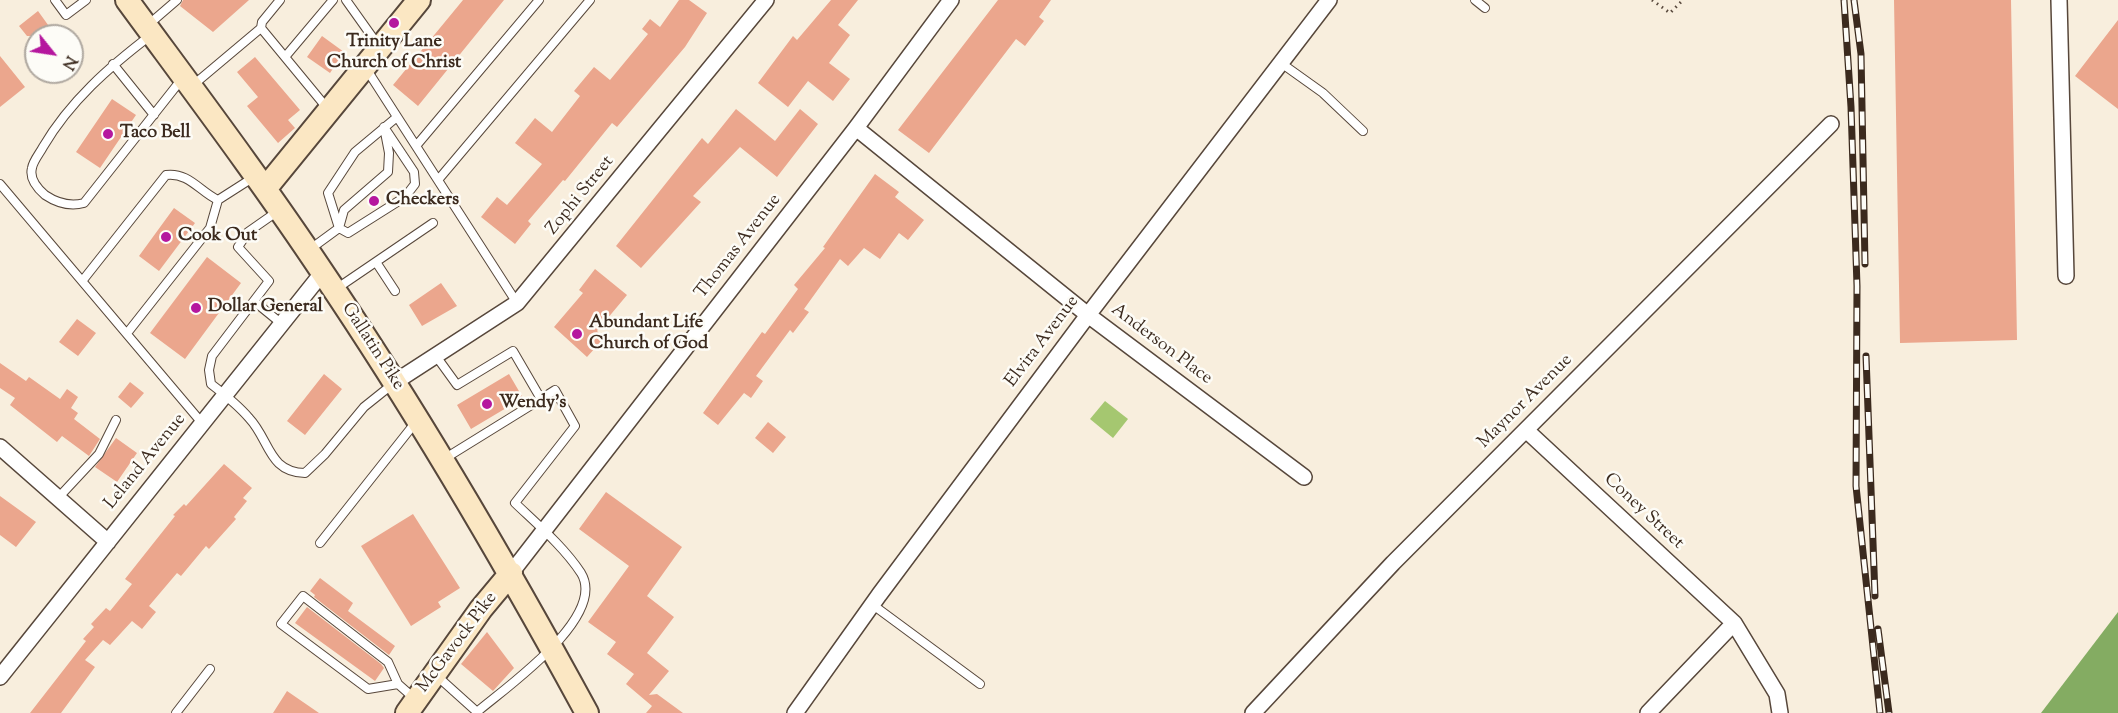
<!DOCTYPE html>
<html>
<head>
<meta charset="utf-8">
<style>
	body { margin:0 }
	#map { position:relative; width:2118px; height:713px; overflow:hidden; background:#f8eedd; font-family:"Sorts Mill Goudy",serif }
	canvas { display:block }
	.north { position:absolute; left:24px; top:24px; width:60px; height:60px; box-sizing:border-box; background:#fdfcf7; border:2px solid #afa8a0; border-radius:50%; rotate:120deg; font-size:16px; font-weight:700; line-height:24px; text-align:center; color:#3b2a1e }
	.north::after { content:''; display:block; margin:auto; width:21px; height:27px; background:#b5179e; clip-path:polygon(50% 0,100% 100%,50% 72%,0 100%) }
</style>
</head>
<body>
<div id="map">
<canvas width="2118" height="713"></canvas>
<div class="north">N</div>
</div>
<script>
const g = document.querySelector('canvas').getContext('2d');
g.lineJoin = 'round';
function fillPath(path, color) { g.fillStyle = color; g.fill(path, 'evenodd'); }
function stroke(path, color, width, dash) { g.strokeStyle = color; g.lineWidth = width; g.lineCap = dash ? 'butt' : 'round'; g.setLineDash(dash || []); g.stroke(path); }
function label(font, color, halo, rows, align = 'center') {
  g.font = font + ' "Sorts Mill Goudy",serif'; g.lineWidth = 5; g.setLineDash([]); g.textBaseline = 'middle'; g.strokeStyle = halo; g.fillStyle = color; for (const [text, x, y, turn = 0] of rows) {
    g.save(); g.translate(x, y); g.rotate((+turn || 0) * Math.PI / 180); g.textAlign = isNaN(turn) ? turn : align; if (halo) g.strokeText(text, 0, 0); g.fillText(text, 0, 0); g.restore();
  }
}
fillPath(new Path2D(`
	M1105 401 1128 419 1113 438 1090 419Z`), '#a5c770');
fillPath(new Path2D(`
	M2118 612V713H2041Z`), '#84ac62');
fillPath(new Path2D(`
	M183 0H249L213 32 180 6Z
	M463 0H504L418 106 393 85Z
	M679 0H689L707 13 685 47 617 127 612 123 565 181 563 180 528 221 531 224 515 244 481 217 497 197 507 205 542 164 515 143 535 118 552 132 580 96 574 91 594 67 610 80 648 34 642 29 650 19 660 27Z
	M831 0H858L838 25 850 35 829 63 850 79 833 101 808 81 788 107 758 83 793 36 797 40Z
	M998 0H1051L1039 17 1044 21 1025 46 1016 39 929 153 898 130Z
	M1894 0H2011L2017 340 1900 343Z
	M38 11 56 36H27L19 26Z
	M2118 20V109L2075 76Z
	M322 36 344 52 330 73 307 57Z
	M0 56 25 87 0 107Z
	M255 57 300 110 288 120 295 128 278 143 247 106 258 97 237 72Z
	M112 99 136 115 100 168 76 152Z
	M736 109 775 141 800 109 818 124 777 177 740 147 693 196 701 202 641 268 616 246 702 138 708 144Z
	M875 174 899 192 895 197 924 220 908 240 899 233 880 259 864 248 848 266 840 259 804 309 809 312 793 333 790 330 756 376 763 381 751 398 744 393 718 425 703 413 762 332 765 334 798 289 794 285 825 248 823 247Z
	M174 208 195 223 159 271 139 256Z
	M207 257 241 283 185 359 150 333Z
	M595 269 627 295 597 331 604 338 587 357 554 327 583 293 579 290Z
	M441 283 457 306 422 326 409 305Z
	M77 319 96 333 78 356 59 342Z
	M0 363 26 381 29 377 60 399 67 389 78 397 71 408 78 413 74 419 100 439 89 456 62 436 57 442 10 405 15 398 0 388Z
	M324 374 342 389 305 435 287 421Z
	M509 374 523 398 471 429 457 405Z
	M130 382 144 393 131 408 118 397Z
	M768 422 786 437 773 453 755 438Z
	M116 438 137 453 117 482 95 467Z
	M224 464 252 488 243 498 247 501 234 517 236 519 209 549 206 546 181 576 177 573 149 606 156 612 142 629 132 621 110 645 103 640 85 660 95 667 61 713H30L86 641 83 639 94 627 91 624 106 608 110 611 132 584 125 579 175 516 173 515 184 504 186 506Z
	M606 492 682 547 647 596 674 617 647 653 669 671 649 695 657 694 683 713H646L652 706 626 684 634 674 607 654 616 642 588 622 629 566 579 529Z
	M0 496 36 522 16 547 0 535Z
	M413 514 460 588 438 602 441 607 411 626 361 546Z
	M320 578 353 603 348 611 395 646 389 655 314 597 315 595 310 591Z
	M307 607 381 664 384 668 375 681 295 623Z
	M487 632 514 668 493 691 461 664Z
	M287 691 319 713H273Z`), '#eba68d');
const lane = new Path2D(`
	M55 0 66 15 86 0
	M346 0 378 45
	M1475 0 1485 8
	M148 25 177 0
	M261 28 327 108
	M151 35C109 67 70 101 43 147 40 153 33 161 32 168 29 179 37 188 45 195 57 203 69 207 84 203L181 80
	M285 57 333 0
	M1281 63 1323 93 1363 131
	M113 64 154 115
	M367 70 517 303
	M192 86 261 28 262 22 280 0
	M384 127 414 172 415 184 405 197 348 233 339 228 344 210 388 172 389 153Z
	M416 146 539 0
	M438 180 590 0
	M0 184 202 423
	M278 211 248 232 238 247 269 281 212 356 209 370 211 384C224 394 238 405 249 418 270 440 268 472 305 473L325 454 364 407 394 383
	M309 250 339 228 328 193 355 152 397 117
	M376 262 395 291
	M83 280 166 175C189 172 200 192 218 200L254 177
	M336 289 433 223
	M255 302 282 324
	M128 332 210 228 218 200
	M436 356 457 385 513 351 541 399 444 459
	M58 498 99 454 116 420
	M320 543 415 423
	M873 605 980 684
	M437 676 477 712C505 688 608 617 581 573 564 547 537 524 515 503L575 426 555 390 541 399
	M398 684 368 689 281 624 303 596 388 662 398 684 415 699
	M176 713 210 669`);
const street = new Path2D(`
	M2059 0 2066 276
	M856 128 1088 315 1304 477
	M395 382 517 303 766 0
	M1526 430 1734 623 1777 694 1780 713
	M0 447 108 542
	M511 573 856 128 951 0
	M0 677 323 272
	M795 713 879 595 1088 315 1329 0
	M1253 713 1393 563 1831 124
	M1648 713 1734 623`);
const secondary = new Path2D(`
	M127 0C193 90 261 180 323 273 419 415 505 562 587 713
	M265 189 419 0
	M407 713 481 609 511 573`);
stroke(lane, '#57473b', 10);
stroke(street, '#57473b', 18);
stroke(secondary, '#57473b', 26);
stroke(new Path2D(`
	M1652 0 1670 13 1683 0`), '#57473b', 3, [1.5, 4.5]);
stroke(lane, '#fff', 8);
stroke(street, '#fff', 15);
stroke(secondary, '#fbe7c3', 22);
const rail = new Path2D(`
	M1844 0 1851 107 1857 286 1856 486 1880 713
	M1854 0 1861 54 1865 264
	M1866 356 1875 596
	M1878 629 1889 713`);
stroke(rail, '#3b2a1e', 7);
stroke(rail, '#fdfcf7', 4.5, [14]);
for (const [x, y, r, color] of [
	[394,23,6,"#b5179e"],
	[108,134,6,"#b5179e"],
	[374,201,6,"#b5179e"],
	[166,237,6,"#b5179e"],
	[196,308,6,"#b5179e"],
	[577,334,6,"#b5179e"],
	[487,404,6,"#b5179e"]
]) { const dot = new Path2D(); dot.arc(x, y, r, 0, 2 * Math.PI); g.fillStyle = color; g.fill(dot); stroke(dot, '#fdfcf7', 2); }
label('bold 18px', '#3b2a1e', '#fdfcf7', [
	["Trinity Lane",394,43,"center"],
	["Church of Christ",394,64,"center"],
	["Taco Bell",120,134],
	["Checkers",386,201],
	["Cook Out",178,237],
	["Dollar General",208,308],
	["Abundant Life",589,324],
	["Church of God",589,345],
	["Wendy's",499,404]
], 'left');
label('18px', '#3b2a1e', '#fdfcf7', [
	["Zophi Street",581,196,-51],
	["Thomas Avenue",739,247,-52],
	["Elvira Avenue",1043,342,-53],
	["Anderson Place",1161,345,37],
	["Gallatin Pike",372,347,57],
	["Maynor Avenue",1526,402,-45],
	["Leland Avenue",146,462,-51],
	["Coney Street",1643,512,43],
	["McGavock Pike",458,643,-53]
]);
</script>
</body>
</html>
